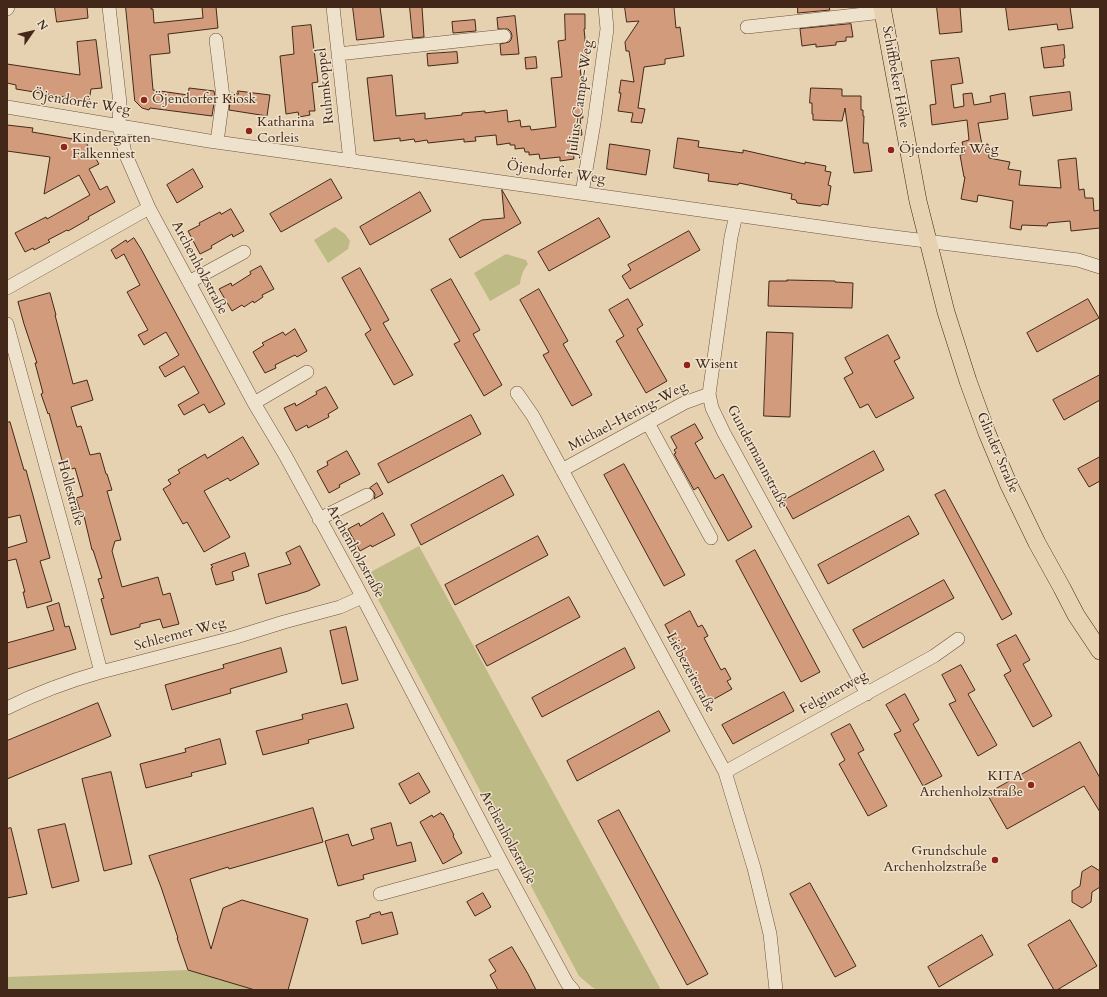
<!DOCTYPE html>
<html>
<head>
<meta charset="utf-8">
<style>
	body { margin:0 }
	#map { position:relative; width:1107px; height:997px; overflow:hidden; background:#e6d2b0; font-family:Cardo,serif }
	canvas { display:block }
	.frame { position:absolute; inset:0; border:8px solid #432819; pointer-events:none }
	.north { position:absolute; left:12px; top:12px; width:40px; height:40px; -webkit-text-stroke:3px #efe2cc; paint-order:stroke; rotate:56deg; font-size:11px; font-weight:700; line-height:16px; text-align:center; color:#432819 }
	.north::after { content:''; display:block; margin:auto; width:14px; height:18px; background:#432819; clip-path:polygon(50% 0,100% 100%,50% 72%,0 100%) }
</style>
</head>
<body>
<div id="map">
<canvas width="1107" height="997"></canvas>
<div class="frame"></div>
<div class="north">N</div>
</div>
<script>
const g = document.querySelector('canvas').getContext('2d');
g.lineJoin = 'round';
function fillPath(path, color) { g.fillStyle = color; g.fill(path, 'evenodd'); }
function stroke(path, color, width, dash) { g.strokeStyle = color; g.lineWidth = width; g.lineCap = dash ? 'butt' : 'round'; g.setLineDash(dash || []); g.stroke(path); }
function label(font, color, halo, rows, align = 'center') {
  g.font = font + ' Cardo,serif'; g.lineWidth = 3; g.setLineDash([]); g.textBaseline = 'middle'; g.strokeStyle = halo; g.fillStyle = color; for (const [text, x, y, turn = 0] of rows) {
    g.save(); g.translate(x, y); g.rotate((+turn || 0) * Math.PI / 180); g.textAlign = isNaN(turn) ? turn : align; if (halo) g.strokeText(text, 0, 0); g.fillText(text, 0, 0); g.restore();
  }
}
fillPath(new Path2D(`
	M335 227 345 234 350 241 348 249 328 263 314 240Z
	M506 254 526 260 528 264C523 270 521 276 520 284L490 301 474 273Z
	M419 546 661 990H597L592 987 579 976 365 575Z
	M188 970 255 990H7V977Z`), '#bdba86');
const building = new Path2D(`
	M55 7H87L88 18 57 22Z
	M126 7H151V9H153L154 23 203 18 202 7H216L218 28 168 34 170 53 150 55 153 90 188 95 189 88 214 91 215 97 212 116 150 108 149 110 142 108 135 101Z
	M353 7H380L384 37 357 40Z
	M410 7H422L424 37 413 38Z
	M625 7H674L676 28 680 27 684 56 665 59V64L644 67 638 108 645 109 642 123 631 122 633 113 618 111 621 93H619L621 80 634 82 629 51H626L625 42 639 21 627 22Z
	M798 7H829L830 10 798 13Z
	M937 7H960L962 32 940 34Z
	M1006 7H1070L1073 28 1058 30 1057 24 1009 30Z
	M565 14H585V29H584L587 58 579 59 583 93 580 94 583 118H580L582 135 572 136 574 159 560 161V157L540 159 539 154 529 155V152H525L524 148 515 149V145H510V143L497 145 496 135 475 137 476 141 464 142V139L428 143 427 140 415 142 414 139 400 141V138L374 141 367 78 392 75 396 116 425 113V119L462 115V113L485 111V113L507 110 508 122 520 120 521 127 530 126 531 130 556 127 551 78 562 77 558 41 565 40Z
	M515 16 519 54 501 55 500 44 509 42 511 40 512 36 511 32 508 29H498L497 18Z
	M475 20 476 31 453 33 452 22Z
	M851 24 853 37H846V41L836 42V45L816 47V44L802 46 800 29Z
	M311 25 318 82 312 83 315 111H309L310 115 299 117 298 112 286 114 280 56 294 54 292 27Z
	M96 40 102 88 91 89 89 101 16 89V85L7 83V64L80 75 77 42Z
	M1064 45 1065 58 1063 59 1064 66 1044 68 1041 48Z
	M457 52 458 63 428 66 427 54Z
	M536 57 537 68 526 69 525 58Z
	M959 58 963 83 951 85 954 108 964 106 963 94 972 93 974 105 991 102 990 96 1005 93 1008 119 978 123 982 145 988 144 989 158 1010 162 1008 169 1021 171 1019 185 1061 188 1058 160 1076 158 1079 190 1084 189 1085 198H1093L1094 211 1100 210V228L1071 231 1070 221 1048 223 1047 226 1022 225 1021 230 1010 228 1013 201 978 195 977 202 961 199 965 177H964L960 155 965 154 962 142 969 140 967 120 932 125 930 105 936 104 931 61Z
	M811 88 842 89V96H861V110H863V116H864L863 143H868L872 171 854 173 845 108 842 121 813 120V114H812V103H810Z
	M238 91 270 95 267 116 229 110 231 93 238 94Z
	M1070 92 1072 110 1033 116 1030 97Z
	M7 125 33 128 32 132 85 141 99 164 89 169 100 190 107 186 115 202 88 217 89 219 68 231 67 230 48 240 50 242 34 250 33 248 25 252 15 233 46 217 47 219 90 195 79 175 44 194 50 157 7 151Z
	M678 138 699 141 698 147 743 153V150L805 164V162L826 166 825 171 831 172 828 185 831 186 828 205 823 204 820 206 797 203 796 200 791 199 792 194 739 183 738 185 708 181 709 174 674 168Z
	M610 144 650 150 646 175 607 169Z
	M193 169 203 187 177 203 167 185Z
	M331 179 342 198 281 232 270 214Z
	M502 190 521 223 460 258 449 239 482 220 504 218Z
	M420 192 431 211 370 245 360 227Z
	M231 209 244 231 233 237 232 234 211 246 212 248 200 254 188 231 200 225 199 223 220 212 221 214Z
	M599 218 610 237 549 271 538 252Z
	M689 231 700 250 630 289 622 276 631 270 628 265Z
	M134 238 141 249 225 404 209 413 204 404 184 415 178 405 199 393 184 366 165 377 159 367 179 355 166 332 144 345 138 335 148 330 127 292 140 285 124 254 116 259 111 250 126 240 127 242Z
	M261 266 274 289 262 295 263 297 254 303 253 301 244 307 242 305 232 311 219 289 231 283 232 286 251 274 250 272Z
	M360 268 389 320 383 323 413 375 394 385 365 334 371 330 342 278Z
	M451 279 480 330 473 334 502 385 484 396 454 344 460 341 431 290Z
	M787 280 835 281V282L853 283 852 308 768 306 769 281H787Z
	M539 289 568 341 563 344 592 395 572 406 543 355 549 352 520 300Z
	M50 293 56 315H55L73 384 87 380 93 400 71 407 77 427 81 426 90 455 100 453 106 474H107L112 490 107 491 121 540 115 541 112 551 122 587 158 577 163 595 170 593 179 624 163 628 160 619 140 624V627L111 635 101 599 104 598 98 579 102 578 93 550H92L84 516 82 517 76 498 83 496 75 468 65 471 49 413 48 414 41 394 43 393 35 363H37L24 324 18 302Z
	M628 299 643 325 637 329 667 381 646 393 616 341 624 336 609 310Z
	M1088 299 1099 318 1037 352 1027 333Z
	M295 329 307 351 297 357 295 355 275 365 276 368 265 373 253 352 264 345 262 343 283 332 285 335Z
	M767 332 793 333 790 417 764 416Z
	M888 335 900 358 894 361 914 398 876 418 868 404 860 408 844 378 853 373 845 358Z
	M1100 375V400L1064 420 1053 400Z
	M326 387 338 408 328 414 329 417 308 428 307 425 296 431 284 408 295 403 296 406 317 394 316 392Z
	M471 415 481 434 388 483 378 464Z
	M10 422 24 470H26L50 558 40 561 52 601 27 608 23 592H25L16 559 7 561V548L27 542 20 515 7 518V423Z
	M695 424 703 438 695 443 715 479 723 474 752 527 728 541 698 487 694 490 674 454 676 453 674 450 677 448 671 437Z
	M243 437 259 464 230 481 228 478 204 491 230 537 204 552 187 522 183 524 163 489 171 484 168 480 180 473 178 470 205 454 207 458Z
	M347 451 360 474 339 485 340 487 329 493 317 471 328 465 327 462Z
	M874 451 884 470 793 519 783 501Z
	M1100 457V481L1089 487 1078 469Z
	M624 464 685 575 664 586 604 475Z
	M503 475 514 495 421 545 411 525Z
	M377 483 383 494 374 499 375 495 374 492 370 488Z
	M945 490 1012 614 1002 620 935 495Z
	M383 513 395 535 372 547 371 545 360 551 348 529 359 523 360 526Z
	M909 516 919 534 828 584 818 565Z
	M538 536 548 555 455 605 445 585Z
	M300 546 320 585 308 591 266 604 258 574 291 564 286 553Z
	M755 550 820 672 801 682 736 561Z
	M245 553 249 566 232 572 234 580 216 585 211 568 213 567 211 565Z
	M944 580 954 598 863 648 853 630Z
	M569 597 580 617 487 666 476 646Z
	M59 603 65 627 69 626 76 649 7 669V643L54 630 47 607Z
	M690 611 698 627 702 625 705 630 708 636 704 638 721 670 725 668 731 679 727 681 732 689 707 703 665 625Z
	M346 627 358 680 342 684 330 631Z
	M1016 635 1030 660 1023 664 1052 716 1033 727 1004 675 1011 671 997 645Z
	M281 648 287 672 230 689 231 693 172 710 165 685 224 668 223 665Z
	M625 648 635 668 542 717 532 698Z
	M961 665 975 690 968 694 997 745 978 756 949 704 956 701 942 675Z
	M784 692 794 711 733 744 722 725Z
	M905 694 919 720 913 724 942 776 923 786 894 734 901 731 886 705Z
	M98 703 111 736 7 779V741Z
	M347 704 354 728 308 740 309 743 263 755 256 731 303 719 302 715Z
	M659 711 670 731 577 781 567 761Z
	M850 724 864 750 858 753 887 806 868 816 839 764 845 760 831 734Z
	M220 739 226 764 191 773 192 776 146 788 140 764 186 752 185 749Z
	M1080 742 1100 778V812L1084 786 1007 829 987 794Z
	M111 772 132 864 104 871 82 779Z
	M419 773 430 792 410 804 399 784Z
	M313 808 323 842 229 869 228 867 190 879 211 949 223 908 242 900 308 919 288 990H255L188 970 177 938H178L161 887 149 856Z
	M619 810 708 974 687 985 598 821Z
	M441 813 442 815 443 814 454 835 453 836 462 853 443 864 420 822 432 815 433 817Z
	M391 823 397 846 411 842 416 861 363 875 364 879 338 886 325 841 348 834 352 846 374 839 371 829Z
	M65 824 79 881 52 888 38 830Z
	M11 828 27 894 7 898V829Z
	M1092 866 1100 871V887L1092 892 1091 902 1082 908 1072 902V891L1080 886 1082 872Z
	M810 883 856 966 835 977 790 894Z
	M483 893 491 907 475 916 467 902Z
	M380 912 381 915 392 912 398 934 362 944 356 921 370 917V915Z
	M1070 920 1097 966 1057 990H1054L1028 945Z
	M982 935 993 955 939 987 928 967Z
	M512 947 528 974 536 990H498L490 975 496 971 489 960Z`);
fillPath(building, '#d29c7c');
stroke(building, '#432819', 1);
const minor = new Path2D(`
	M109 7 120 103 119 125 125 153 149 208 254 403 285 455 356 585 501 861 567 983 573 990
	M333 7 350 161
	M7 9 8 7
	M747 27 883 12
	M216 40 223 97 217 142
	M338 54 504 36
	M7 107 209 141 445 174 870 234 1078 260 1100 267
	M582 193 594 123 607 29 605 7
	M736 215 731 237 709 394 712 408 724 433 867 694
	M189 282 244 252
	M7 288 149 208
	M7 324 76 576 101 672
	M517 393 533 416 725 772 754 868 770 934 776 990
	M254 403 307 372
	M648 423 711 538
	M562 470 684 403 709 394
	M319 519 367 495
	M7 708C37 693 69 681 101 672L236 637 284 622 340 607 362 597
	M725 772 934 656 958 639
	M380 894 501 861`);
const major = new Path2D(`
	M882 7 918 201 946 312 968 381 987 433 1008 483 1037 543 1062 588 1076 615 1100 651`);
stroke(minor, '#6c523f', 14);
stroke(major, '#432819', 18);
stroke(minor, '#efe2cc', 13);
stroke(major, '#e6d2b0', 17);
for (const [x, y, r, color] of [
	[144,100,4,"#8f2418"],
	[249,131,4,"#8f2418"],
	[64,147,4,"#8f2418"],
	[891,150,4,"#8f2418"],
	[687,365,4,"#8f2418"],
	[1031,785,4,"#8f2418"],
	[995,860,4,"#8f2418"]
]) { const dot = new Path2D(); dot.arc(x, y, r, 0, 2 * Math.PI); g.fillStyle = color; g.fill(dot); stroke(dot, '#efe2cc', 1.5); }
label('14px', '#432819', '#efe2cc', [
	["Schiffbeker Höhe",895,77,80],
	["Ruhmkoppel",326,86,-96],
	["Julius-Campe-Weg",581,98,-82],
	["Öjendorfer Weg",81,103,9],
	["Öjendorfer Weg",556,173,8],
	["Archenholzstraße",199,268,62],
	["Michael-Hering-Weg",628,417,-28],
	["Glinder Straße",997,453,67],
	["Gundermannstraße",757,457,62],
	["Hollestraße",70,493,75],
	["Archenholzstraße",355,552,61],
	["Schleemer Weg",180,635,-15],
	["Liebezeitstraße",690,673,62],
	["Felginerweg",834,693,-29],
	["Archenholzstraße",507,838,62]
]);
label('14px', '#432819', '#efe2cc', [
	["Öjendorfer Kiosk",152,100],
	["Katharina",257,123],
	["Corleis",257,139],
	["Kindergarten",72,139],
	["Falkennest",72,155],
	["Öjendorfer Weg",899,150],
	["Wisent",695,365],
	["KITA",1023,777,"right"],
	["Archenholzstraße",1023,793,"right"],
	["Grundschule",987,852,"right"],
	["Archenholzstraße",987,868,"right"]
], 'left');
</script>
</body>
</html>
